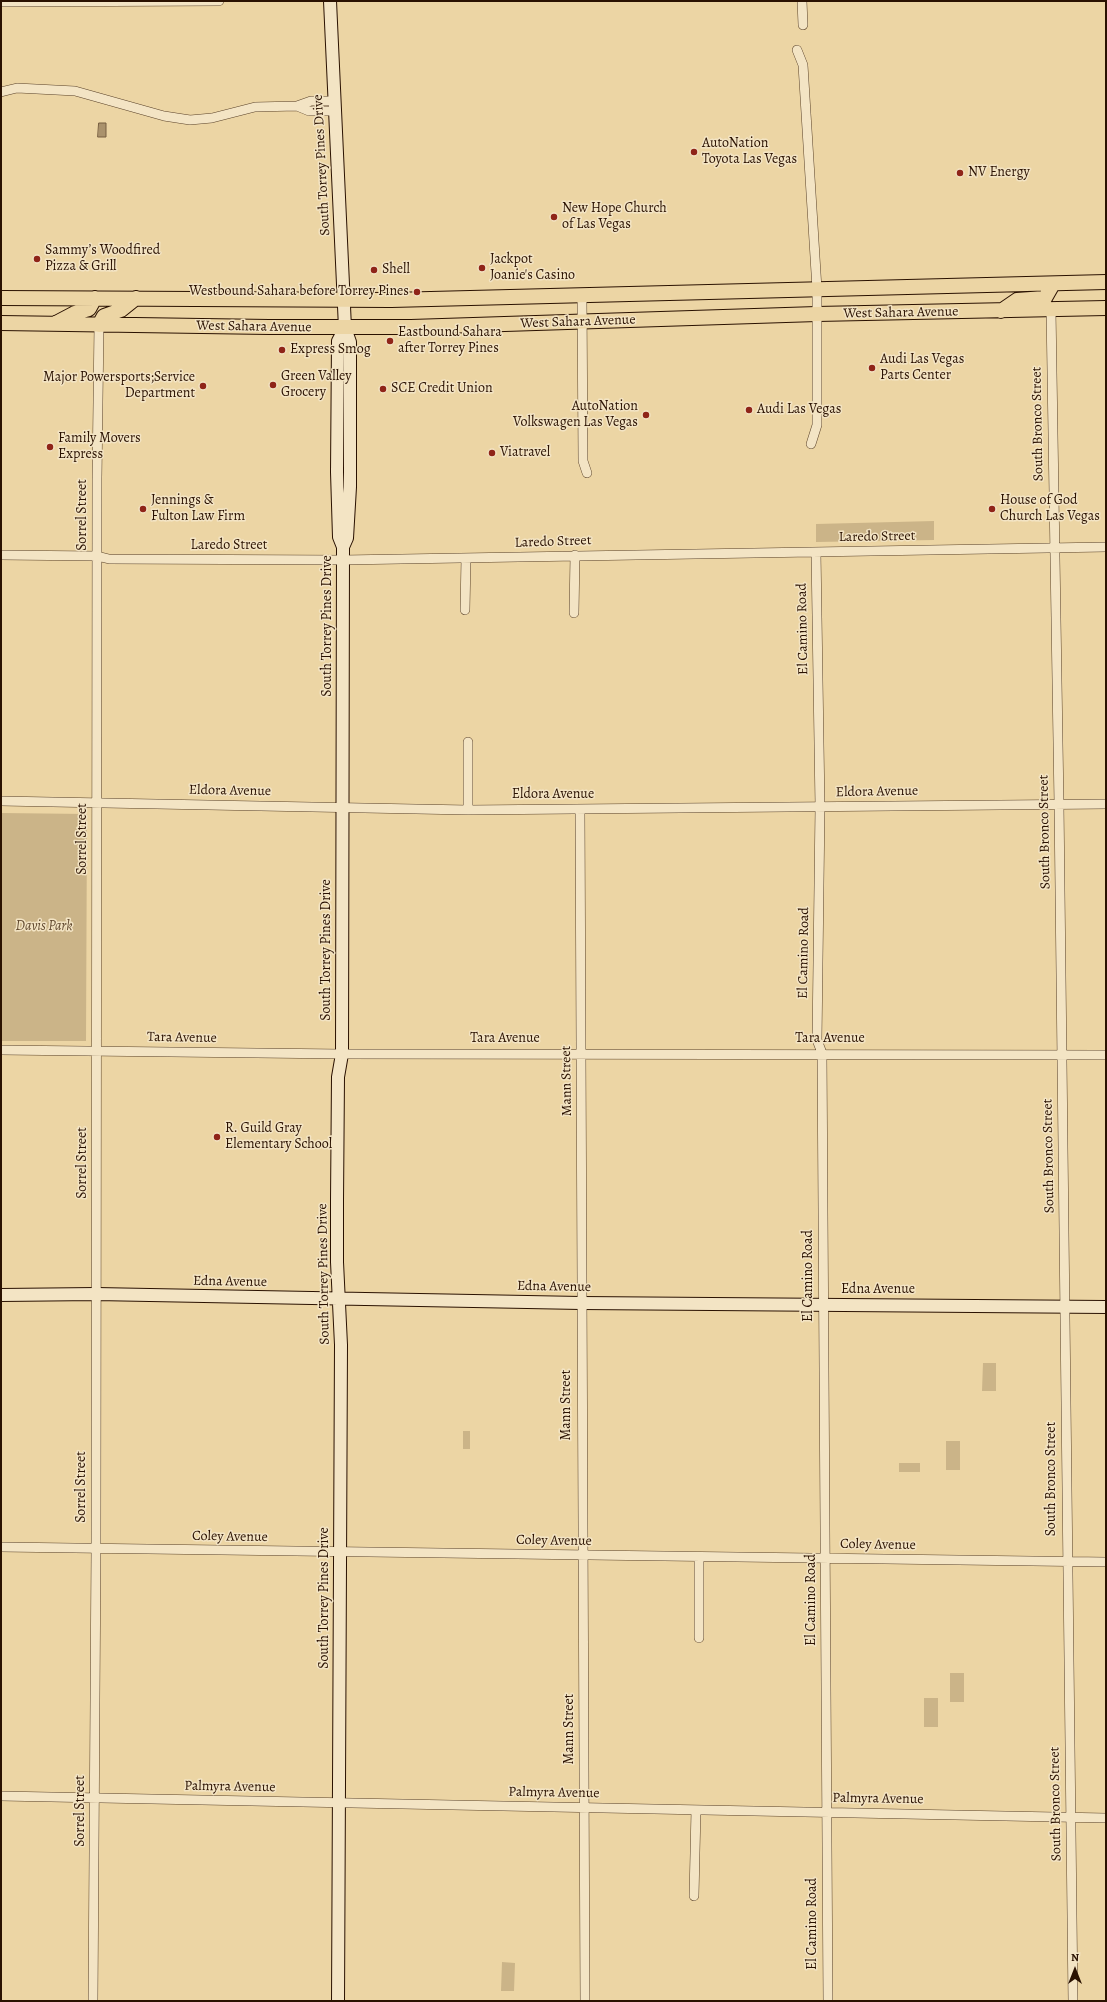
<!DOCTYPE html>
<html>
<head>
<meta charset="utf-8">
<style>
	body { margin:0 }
	#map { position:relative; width:1107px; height:2002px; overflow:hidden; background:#ecd5a4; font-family:Alegreya,serif }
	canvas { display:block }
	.frame { position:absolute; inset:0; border:2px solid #2a1100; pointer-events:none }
	.north { position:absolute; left:1055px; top:1950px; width:40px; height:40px; -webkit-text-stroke:3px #f3e4c4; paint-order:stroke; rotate:0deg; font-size:11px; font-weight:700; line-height:16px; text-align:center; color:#2a1100 }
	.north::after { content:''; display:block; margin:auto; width:14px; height:18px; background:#2a1100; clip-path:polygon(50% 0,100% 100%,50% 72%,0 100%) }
</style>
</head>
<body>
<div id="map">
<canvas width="1107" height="2002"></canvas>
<div class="frame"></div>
<div class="north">N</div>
</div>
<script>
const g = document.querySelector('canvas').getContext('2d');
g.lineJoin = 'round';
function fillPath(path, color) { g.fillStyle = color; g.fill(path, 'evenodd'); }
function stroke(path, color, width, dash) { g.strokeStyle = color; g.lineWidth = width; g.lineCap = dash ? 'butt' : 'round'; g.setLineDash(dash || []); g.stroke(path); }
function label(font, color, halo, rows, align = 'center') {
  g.font = font + ' Alegreya,serif'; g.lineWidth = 3; g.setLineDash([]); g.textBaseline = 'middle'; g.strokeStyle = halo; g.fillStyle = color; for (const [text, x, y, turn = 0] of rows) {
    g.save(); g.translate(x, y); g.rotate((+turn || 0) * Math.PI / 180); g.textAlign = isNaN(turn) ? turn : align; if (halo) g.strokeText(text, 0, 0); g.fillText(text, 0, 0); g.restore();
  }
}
fillPath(new Path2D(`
	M934 521V540L816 542V524Z
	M1 813 87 814 86 1041H1Z
	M983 1363H996V1391H982Z
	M463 1431H470V1449H463Z
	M946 1441H960V1470H946Z
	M899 1463H920V1472H899Z
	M950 1673H964V1702H950Z
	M924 1698H938V1727H924Z
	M502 1962 515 1963 514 1991H501Z`), '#cbb488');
const water = new Path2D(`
	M99 123H106V137H98Z`);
fillPath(water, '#aa926c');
stroke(water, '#775e41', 1);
const street = new Path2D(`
	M802 1 803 25
	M1 2 219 1
	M797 50 803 65 817 289V425L811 444
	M1 92 17 88 75 91 164 116 190 120 212 118 255 107 297 106 311 101H333
	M297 106 309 111H334
	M582 296 583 461 587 473
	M1051 310 1059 804 1073 2001
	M816 552 820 807 817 1040 822 1053 828 2001
	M1 555 97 556 109 559 343 560 1106 547
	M465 610 466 558
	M574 613 575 555
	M1 801 468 810 1106 804
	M580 809 585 2001
	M468 810V742
	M1 1050 342 1054 1106 1055
	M1 1547 1106 1562
	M699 1557V1638
	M1 1796 1106 1818
	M694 1896 696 1810
	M93 2001 96 1549 97 479 99 325`);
const secondary = new Path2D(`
	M330 1 345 328 350 342V487L347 538 343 547
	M1 1295 96 1294 581 1303 1106 1307
	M338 2001 341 1345 337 1262V1200L338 1077 342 1054 343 547 339 537 337 472 338 341 345 328`);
const primary = new Path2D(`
	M1 298 391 300 1106 282
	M1001 311 1017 300 1045 298 1053 284
	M1 323 269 327H411L817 314 1106 308
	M56 323 75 313 89 309 95 298
	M99 325 104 316 121 310 136 298`);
stroke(street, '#5a4229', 10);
stroke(secondary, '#2a1100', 14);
stroke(primary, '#2a1100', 16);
stroke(street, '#f3e4c4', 9);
stroke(secondary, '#f3e4c4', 12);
stroke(primary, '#ecd5a4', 14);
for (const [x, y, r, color] of [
	[694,152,4,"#8f2418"],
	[960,173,4,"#8f2418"],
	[554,217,4,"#8f2418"],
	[37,259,4,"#8f2418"],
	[482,268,4,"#8f2418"],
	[374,270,4,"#8f2418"],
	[417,292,4,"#8f2418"],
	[390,341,4,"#8f2418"],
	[282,350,4,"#8f2418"],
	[872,368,4,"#8f2418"],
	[273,385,4,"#8f2418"],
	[203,386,4,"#8f2418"],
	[383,389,4,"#8f2418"],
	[749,410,4,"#8f2418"],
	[646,415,4,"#8f2418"],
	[50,447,4,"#8f2418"],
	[492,453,4,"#8f2418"],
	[143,509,4,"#8f2418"],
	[992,509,4,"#8f2418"],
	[217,1137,4,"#8f2418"]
]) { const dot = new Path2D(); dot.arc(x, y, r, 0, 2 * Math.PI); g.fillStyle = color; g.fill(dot); stroke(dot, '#f3e4c4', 1.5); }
label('14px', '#2a1100', '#f3e4c4', [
	["AutoNation",702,144],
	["Toyota Las Vegas",702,160],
	["NV Energy",968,173],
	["New Hope Church",562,209],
	["of Las Vegas",562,225],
	["Sammy’s Woodfired",45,251],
	["Pizza & Grill",45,267],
	["Jackpot",490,260],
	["Joanie's Casino",490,276],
	["Shell",382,270],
	["Westbound Sahara before Torrey Pines",409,292,"right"],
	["Eastbound Sahara",398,333],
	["after Torrey Pines",398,349],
	["Express Smog",290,350],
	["Audi Las Vegas",880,360],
	["Parts Center",880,376],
	["Green Valley",281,377],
	["Grocery",281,393],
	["Major Powersports;Service",195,378,"right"],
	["Department",195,394,"right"],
	["SCE Credit Union",391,389],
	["AutoNation",638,407,"right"],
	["Volkswagen Las Vegas",638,423,"right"],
	["Audi Las Vegas",757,410],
	["Family Movers",58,439],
	["Express",58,455],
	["Viatravel",500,453],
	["Jennings &",151,501],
	["Fulton Law Firm",151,517],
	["House of God",1000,501],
	["Church Las Vegas",1000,517],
	["R. Guild Gray",225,1129],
	["Elementary School",225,1145]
], 'left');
label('14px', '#2a1100', '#f3e4c4', [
	["South Torrey Pines Drive",322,165,-93],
	["West Sahara Avenue",901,313,-1],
	["West Sahara Avenue",578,322,-2],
	["West Sahara Avenue",254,327,1],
	["South Bronco Street",1038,424,-91],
	["Sorrel Street",83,515,-90],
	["Laredo Street",877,537,-1],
	["Laredo Street",553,542,-2],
	["Laredo Street",229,546],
	["South Torrey Pines Drive",328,626,-90],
	["El Camino Road",803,629,-91],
	["Eldora Avenue",230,791,1],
	["Eldora Avenue",877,792,-1],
	["Eldora Avenue",553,795],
	["South Bronco Street",1045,832,-91],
	["Sorrel Street",83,839,-90],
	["South Torrey Pines Drive",327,950,-90],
	["El Camino Road",804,953,-89],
	["Tara Avenue",182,1038,1],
	["Tara Avenue",505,1039],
	["Tara Avenue",830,1039],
	["Mann Street",567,1081,-91],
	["South Bronco Street",1049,1156,-91],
	["Sorrel Street",83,1163,-90],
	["South Torrey Pines Drive",324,1274,-91],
	["El Camino Road",809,1276,-90],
	["Edna Avenue",230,1282,1],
	["Edna Avenue",554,1287,1],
	["Edna Avenue",878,1290],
	["Mann Street",567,1405,-90],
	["South Bronco Street",1052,1479,-90],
	["Sorrel Street",82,1487,-90],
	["Coley Avenue",230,1537,1],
	["Coley Avenue",554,1541,1],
	["Coley Avenue",878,1545,1],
	["South Torrey Pines Drive",325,1598,-90],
	["El Camino Road",812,1600,-90],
	["Mann Street",570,1729,-90],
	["Palmyra Avenue",230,1787,1],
	["Palmyra Avenue",554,1793,1],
	["Palmyra Avenue",878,1799,1],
	["South Bronco Street",1056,1804,-91],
	["Sorrel Street",81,1811,-90],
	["El Camino Road",813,1924,-90]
]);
label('italic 14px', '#624a30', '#f3e4c4', [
	["Davis Park",44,927]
]);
</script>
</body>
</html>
